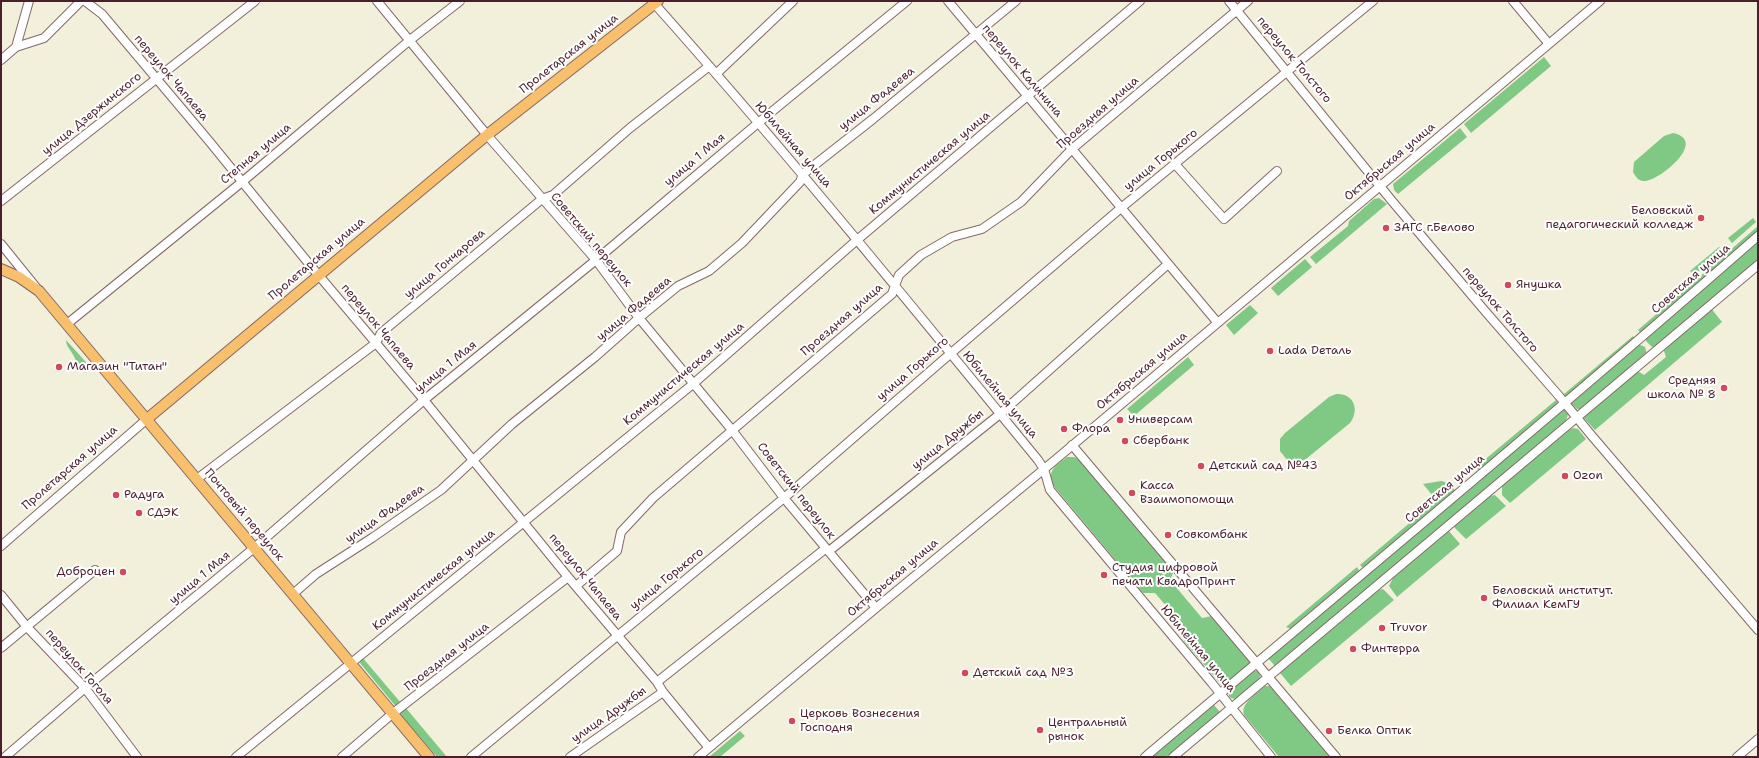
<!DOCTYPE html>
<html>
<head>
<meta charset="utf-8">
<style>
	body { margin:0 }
	#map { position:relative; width:1759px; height:758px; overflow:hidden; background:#f2efdb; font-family:"Shantell Sans",sans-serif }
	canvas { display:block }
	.frame { position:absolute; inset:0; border:2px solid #4a1f2b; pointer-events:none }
</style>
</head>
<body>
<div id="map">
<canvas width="1759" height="758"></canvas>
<div class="frame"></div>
</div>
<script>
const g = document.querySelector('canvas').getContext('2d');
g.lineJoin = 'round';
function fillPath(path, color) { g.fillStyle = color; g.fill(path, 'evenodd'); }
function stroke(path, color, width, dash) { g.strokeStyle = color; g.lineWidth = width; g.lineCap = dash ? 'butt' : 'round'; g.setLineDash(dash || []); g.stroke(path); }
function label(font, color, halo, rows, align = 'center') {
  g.font = font + ' "Shantell Sans",sans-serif'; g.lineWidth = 4; g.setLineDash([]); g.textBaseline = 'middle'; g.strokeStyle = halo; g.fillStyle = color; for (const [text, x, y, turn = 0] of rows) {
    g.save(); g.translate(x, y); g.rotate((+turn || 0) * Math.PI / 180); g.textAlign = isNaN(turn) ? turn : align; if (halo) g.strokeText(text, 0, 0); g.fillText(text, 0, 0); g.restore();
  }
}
fillPath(new Path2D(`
	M1544 57 1551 66 1471 133 1464 124Z
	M1460 128 1467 137 1398 194 1394 190 1393 184Z
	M1673 133C1710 141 1656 183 1644 181 1638 181 1636 177 1633 172L1634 162 1664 136Z
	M1379 198 1387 204 1316 264 1310 257 1348 226 1349 221 1374 199Z
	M1753 218 1756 222 1732 243 1728 238Z
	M1758 226V232L1641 333 1638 330Z
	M1758 241V260L1655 347H1652L1646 341V337Z
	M1719 247 1723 251 1694 275 1690 271Z
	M1305 259 1312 267 1278 296 1271 288Z
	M1250 305 1258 313 1234 335 1226 325Z
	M1710 307 1722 322 1595 430 1584 418V415L1636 370 1644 375 1666 357 1663 348Z
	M1633 336 1636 340 1567 398 1564 394Z
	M66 340 93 370 76 363C76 354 66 349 66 340Z
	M1638 344 1645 347 1647 354 1581 410 1577 409 1571 403 1572 400Z
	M1188 357 1194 365 1134 416 1127 409Z
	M1336 394C1354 393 1360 410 1350 423L1306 459 1300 462 1288 461 1280 451V439L1285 433 1329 397Z
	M1556 400 1558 404 1480 472 1476 467Z
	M1563 408 1568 414 1566 421 1275 666 1268 658Z
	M1573 428 1578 429 1586 439 1510 503 1502 495V486L1569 430Z
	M1067 457H1074L1079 459 1174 571 1170 580 1202 618 1212 616 1252 663 1223 687 1184 641 1186 629 1155 593H1143L1052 484C1047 470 1057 465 1067 457Z
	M1441 481 1448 483 1433 496 1423 484Z
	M1452 487 1457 492 1364 569 1360 565Z
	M1495 495 1506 506 1466 539 1454 527 1490 496Z
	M1449 531 1460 544 1397 597 1389 586 1393 578Z
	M1357 567 1360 572 1291 629 1286 627Z
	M1383 589 1394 600 1291 686 1280 673 1379 590Z
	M362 657 401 703 397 708 360 663Z
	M1253 671H1258L1260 675V678L1235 699 1231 698 1229 696V691Z
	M1265 686H1272L1333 757H1279L1244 715C1240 703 1257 694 1265 686Z
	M1214 705 1220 712 1166 757H1151Z
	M405 707 447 757H437L400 714Z
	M740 731 745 736 720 757H709Z`), '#80c985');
const minor = new Path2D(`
	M85 1 102 14 209 141 310 265 424 400 568 577 657 682 663 692 709 748
	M377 1 487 135 596 260 639 318 732 430 784 498 876 608
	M652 1C785 150 911 305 1038 460L1044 469 1050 490 1211 682 1271 757
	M948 1 1217 322
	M1229 1 1392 201 1485 311 1559 396 1592 436 1758 630
	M1513 1 1549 44
	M16 47 44 38 81 1
	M1 60 16 47 29 1
	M716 74 793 1
	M1175 164 1224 219 1277 171
	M1 201 255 1
	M1 244 35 286
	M67 324 242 182 410 40 460 1
	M1072 445 1336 757
	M197 479 376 343 381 333 542 199 553 195 630 128 708 67
	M1 546 147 419
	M829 551 1000 414 1168 264
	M576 586 617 551 621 532 653 498 892 294 899 275 921 255 952 237 982 229 1021 202 1072 149 1248 1
	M293 594 316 574 372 538 441 490 512 424 595 357 639 318 678 286 709 271 742 243 800 182 803 174 873 119 1016 1
	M1 595 27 627 85 688 137 757
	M1 648 95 570
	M657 682 825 549
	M5 757 85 688 254 548 424 400 596 260 758 123 907 1
	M236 757 693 384 857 240 1140 1
	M342 757 392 714 568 577
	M471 757 784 498 950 354 1121 208 1373 1
	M570 757 663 692
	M698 757 876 608 1055 460 1600 1
	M1145 757C1350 584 1556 413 1758 236
	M1173 757 1758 265
	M1737 757 1758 739`);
const major = new Path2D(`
	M1 269 19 277 39 291 429 757
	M147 419 487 135 658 1`);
stroke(minor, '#856869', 10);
stroke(major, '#856869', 12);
stroke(minor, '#fff', 8);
stroke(major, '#f8bf6c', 10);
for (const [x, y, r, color] of [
	[1701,218,4,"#d1495b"],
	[1386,228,4,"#d1495b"],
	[1508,285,4,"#d1495b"],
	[1270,351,4,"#d1495b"],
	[59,367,4,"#d1495b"],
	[1724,388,4,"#d1495b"],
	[1120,420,4,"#d1495b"],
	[1064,429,4,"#d1495b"],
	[1125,441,4,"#d1495b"],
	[1201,466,4,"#d1495b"],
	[1565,476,4,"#d1495b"],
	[1132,493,4,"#d1495b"],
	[116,495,4,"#d1495b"],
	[139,513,4,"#d1495b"],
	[1168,535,4,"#d1495b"],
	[123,572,4,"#d1495b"],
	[1104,575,4,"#d1495b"],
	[1484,598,4,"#d1495b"],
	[1382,628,4,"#d1495b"],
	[1353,649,4,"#d1495b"],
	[965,673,4,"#d1495b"],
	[792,721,4,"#d1495b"],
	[1040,730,4,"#d1495b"],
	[1329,731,4,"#d1495b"]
]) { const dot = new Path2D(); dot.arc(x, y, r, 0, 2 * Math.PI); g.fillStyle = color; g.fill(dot); stroke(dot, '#fff', 1.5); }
label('12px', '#4a1f2b', '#fff', [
	["Пролетарская улица",569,54,-38],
	["переулок Толстого",1294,60,50],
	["переулок Калинина",1022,71,50],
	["переулок Чапаева",171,78,50],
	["улица Фадеева",877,99,-39],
	["Проездная улица",1098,113,-41],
	["улица Дзержинского",92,114,-39],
	["Юбилейная улица",793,145,49],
	["Степная улица",256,154,-40],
	["улица 1 Мая",695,160,-40],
	["улица Горького",1161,160,-39],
	["Октябрьская улица",1390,162,-40],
	["Коммунистическая улица",930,163,-40],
	["Советский переулок",591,240,50],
	["Пролетарская улица",317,259,-40],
	["улица Гончарова",445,264,-40],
	["Советская улица",1691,279,-41],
	["улица Фадеева",634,309,-40],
	["переулок Толстого",1500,310,49],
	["Проездная улица",842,320,-41],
	["переулок Чапаева",378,327,50],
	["улица 1 Мая",446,367,-39],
	["улица Горького",913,369,-41],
	["Октябрьская улица",1142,371,-40],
	["Коммунистическая улица",684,374,-40],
	["Юбилейная улица",1000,395,50],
	["улица Дружбы",948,440,-39],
	["Пролетарская улица",70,468,-41],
	["Советская улица",1445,489,-40],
	["Советский переулок",796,491,52],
	["улица Фадеева",385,514,-35],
	["Почтовый переулок",244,515,50],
	["переулок Чапаева",585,577,51],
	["улица 1 Мая",200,578,-40],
	["Октябрьская улица",893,578,-40],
	["улица Горького",667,579,-39],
	["Коммунистическая улица",434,580,-39],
	["Юбилейная улица",1198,649,50],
	["Проездная улица",447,657,-38],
	["переулок Гоголя",79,667,49],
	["улица Дружбы",609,715,-35]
]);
label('12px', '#4a1f2b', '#fff', [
	["Беловский",1693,211,"right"],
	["педагогический колледж",1693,225,"right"],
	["ЗАГС г.Белово",1394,228],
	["Янушка",1516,285],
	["Lada Dеталь",1278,351],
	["Магазин \"Титан\"",67,367],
	["Средняя",1716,381,"right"],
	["школа № 8",1716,395,"right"],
	["Универсам",1128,420],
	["Флора",1072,429],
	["Сбербанк",1133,441],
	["Детский сад №43",1209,466],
	["Ozon",1573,476],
	["Касса",1140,486],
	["Взаимопомощи",1140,500],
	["Радуга",124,495],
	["СДЭК",147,513],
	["Совкомбанк",1176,535],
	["Студия цифровой",1112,568],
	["печати КвадроПринт",1112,582],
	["Доброцен",115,572,"right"],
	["Беловский институт.",1492,591],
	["Филиал КемГУ",1492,605],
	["Truvor",1390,628],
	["Финтерра",1361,649],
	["Детский сад №3",973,673],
	["Церковь Вознесения",800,714],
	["Господня",800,728],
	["Центральный",1048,723],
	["рынок",1048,737],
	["Белка Оптик",1337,731]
], 'left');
</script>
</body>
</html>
